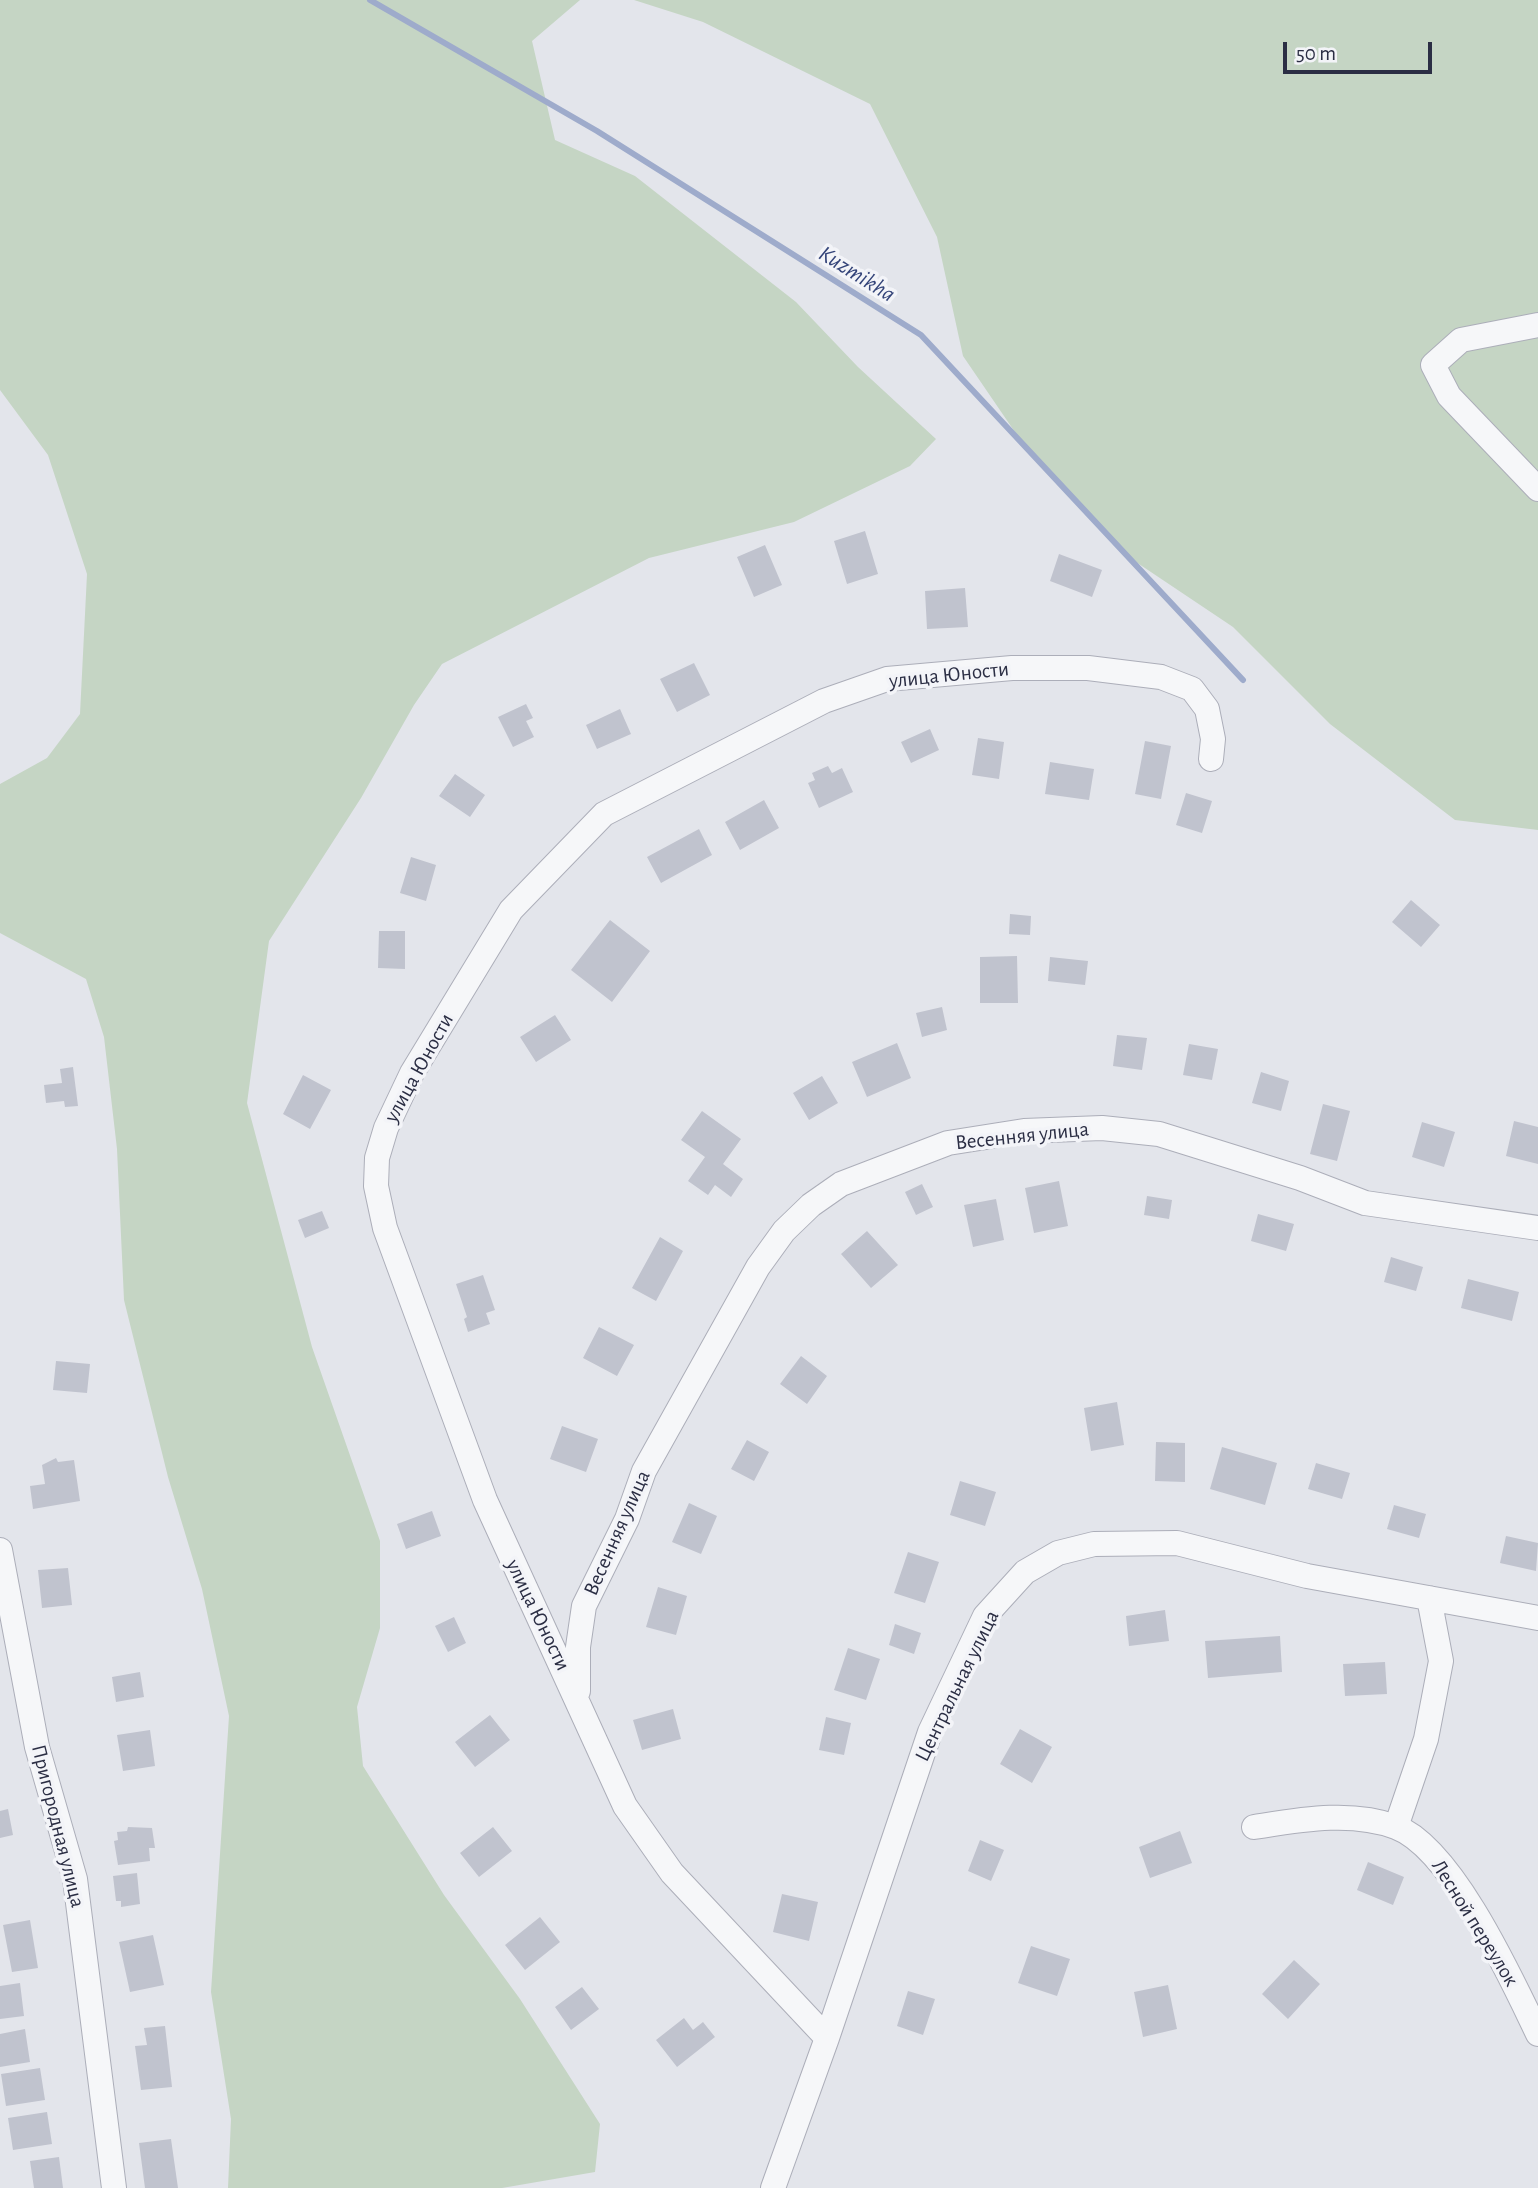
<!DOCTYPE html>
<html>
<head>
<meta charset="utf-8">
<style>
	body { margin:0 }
	#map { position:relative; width:1538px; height:2188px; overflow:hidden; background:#e3e5eb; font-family:"Alegreya Sans",sans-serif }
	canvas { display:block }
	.scale { position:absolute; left:1283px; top:42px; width:149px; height:32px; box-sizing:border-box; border:4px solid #2b2e44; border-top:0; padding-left:9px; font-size:21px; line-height:24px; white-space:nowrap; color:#2b2e44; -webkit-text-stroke:5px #f3f4f8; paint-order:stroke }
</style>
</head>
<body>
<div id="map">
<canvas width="1538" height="2188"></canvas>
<div class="scale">50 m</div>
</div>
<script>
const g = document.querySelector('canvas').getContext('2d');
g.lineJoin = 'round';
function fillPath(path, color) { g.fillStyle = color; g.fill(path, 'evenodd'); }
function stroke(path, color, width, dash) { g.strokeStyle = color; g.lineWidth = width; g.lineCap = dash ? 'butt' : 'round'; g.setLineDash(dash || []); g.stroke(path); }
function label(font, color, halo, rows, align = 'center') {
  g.font = font + ' "Alegreya Sans",sans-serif'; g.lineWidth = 7; g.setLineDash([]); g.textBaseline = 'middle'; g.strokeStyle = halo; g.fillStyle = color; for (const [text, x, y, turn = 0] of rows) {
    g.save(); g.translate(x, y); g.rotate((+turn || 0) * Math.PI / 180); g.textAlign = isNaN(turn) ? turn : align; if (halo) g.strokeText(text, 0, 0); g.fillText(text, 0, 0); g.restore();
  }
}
fillPath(new Path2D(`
	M0 0H580L532 41 555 140 635 176 796 302 858 367 936 439 910 466 794 522 649 558 442 664 414 705 361 798 269 941 247 1103 312 1347 380 1541V1628L357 1707 363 1766 444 1895 520 1999 600 2124 595 2172 502 2188H228L231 2119 211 1992 229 1716 202 1589 168 1477 124 1300 117 1149 104 1037 86 979 0 933V784L47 758 80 714 87 574 48 455 0 390Z
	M634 0H1538V830L1455 820 1330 724 1233 627 1127 556 1019 438 963 356 937 237 870 104 703 22Z`), '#c5d5c4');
stroke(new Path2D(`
	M370 0 597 131 921 335 1243 680`), '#9eabcb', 6);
fillPath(new Path2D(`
	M865 531 878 574 847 584 834 541Z
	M765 545 782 585 754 597 737 557Z
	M1059 554 1102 570 1092 597 1050 581Z
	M965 588 968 627 927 629 925 591Z
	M694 663 710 695 677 712 660 679Z
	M526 704 533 718 526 721 534 737 513 747 498 717Z
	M620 709 631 734 597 749 586 725Z
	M930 729 939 750 911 763 901 742Z
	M978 738 1004 742 999 779 972 775Z
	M1145 741 1171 746 1161 799 1135 794Z
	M1050 762 1094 769 1089 800 1045 794Z
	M828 766 832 773 842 768 853 792 819 808 808 783 815 780 812 773Z
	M455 774 485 795 470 817 439 796Z
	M1186 793 1212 801 1202 833 1176 825Z
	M764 800 779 828 740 850 725 822Z
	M699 829 712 855 661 883 647 857Z
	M411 857 436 865 426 901 400 893Z
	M1411 900 1440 925 1421 947 1392 922Z
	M1010 914 1031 916 1030 935 1009 934Z
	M610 920 650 951 612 1002 571 970Z
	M379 931H405V969L378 968Z
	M1017 956 1018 1003H980V957Z
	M1050 957 1088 961 1085 985 1048 981Z
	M942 1007 947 1030 922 1037 916 1013Z
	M555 1015 571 1040 536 1062 520 1037Z
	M1117 1035 1147 1038 1142 1070 1113 1066Z
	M897 1043 911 1078 867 1097 852 1062Z
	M1189 1044 1218 1049 1212 1080 1183 1075Z
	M73 1067 78 1106 65 1107 64 1101 46 1103 44 1085 62 1083 60 1069Z
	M1261 1072 1289 1081 1281 1111 1252 1103Z
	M303 1075 331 1090 310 1129 283 1114Z
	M822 1076 838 1103 809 1120 793 1093Z
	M1323 1104 1350 1111 1337 1161 1310 1154Z
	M702 1111 741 1139 723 1164 743 1179 731 1197 715 1185 708 1195 688 1181 705 1157 681 1140Z
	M1514 1121 1538 1127V1164L1506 1156Z
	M1422 1122 1455 1132 1444 1167 1412 1157Z
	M1059 1181 1068 1226 1034 1233 1025 1188Z
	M922 1184 933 1207 916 1215 905 1192Z
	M1147 1196 1172 1200 1169 1219 1144 1215Z
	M996 1199 1004 1240 973 1247 964 1205Z
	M322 1211 329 1228 305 1238 298 1220Z
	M1258 1214 1294 1224 1286 1251 1251 1241Z
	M867 1231 898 1265 871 1288 841 1254Z
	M660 1237 683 1251 656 1301 632 1288Z
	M1391 1257 1423 1267 1416 1291 1384 1282Z
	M483 1275 495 1310 486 1313 490 1324 468 1332 464 1319 467 1317 456 1284Z
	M1468 1279 1519 1292 1512 1321 1461 1308Z
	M599 1327 634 1345 617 1376 583 1358Z
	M801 1356 827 1376 807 1404 780 1384Z
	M56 1361 90 1364 87 1393 53 1390Z
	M1117 1402 1124 1445 1091 1451 1084 1408Z
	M562 1426 598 1439 586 1472 550 1459Z
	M747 1440 769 1452 754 1481 731 1469Z
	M1156 1442 1185 1443V1482L1155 1481Z
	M1222 1447 1277 1463 1265 1505 1210 1489Z
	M56 1458 58 1462 74 1460 80 1501 33 1509 30 1486 45 1484 42 1465Z
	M1316 1463 1350 1473 1342 1499 1308 1489Z
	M960 1481 996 1492 985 1526 950 1515Z
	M689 1503 717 1516 701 1554 672 1542Z
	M1394 1505 1426 1514 1419 1538 1387 1529Z
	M432 1511 441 1536 406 1549 397 1524Z
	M1506 1536 1538 1543 1536 1571 1500 1563Z
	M908 1552 939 1562 925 1603 894 1593Z
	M68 1568 72 1605 42 1608 38 1570Z
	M658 1587 687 1596 676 1635 646 1627Z
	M1165 1610 1169 1641 1129 1646 1126 1616Z
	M454 1617 466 1643 448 1652 435 1626Z
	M895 1624 921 1633 914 1654 889 1645Z
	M1280 1636 1282 1672 1208 1678 1205 1641Z
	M848 1648 880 1659 866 1700 834 1690Z
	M1385 1662 1387 1694 1345 1696 1343 1664Z
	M140 1672 144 1697 116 1702 112 1677Z
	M673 1709 681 1739 642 1750 633 1720Z
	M490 1715 510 1740 475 1767 455 1742Z
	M826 1717 851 1723 844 1755 819 1750Z
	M1020 1729 1052 1747 1032 1783 1000 1764Z
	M150 1730 155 1766 123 1771 117 1735Z
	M8 1809 13 1835 0 1838V1811Z
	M128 1827 152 1828 155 1848H149L150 1861 118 1865 114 1841 118 1840 117 1832 127 1831Z
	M493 1827 512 1851 479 1877 460 1853Z
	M1180 1831 1192 1863 1150 1878 1139 1847Z
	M980 1840 1004 1850 991 1881 968 1871Z
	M1368 1862 1404 1877 1393 1905 1357 1890Z
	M137 1873 140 1904 121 1907V1901H116L113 1876Z
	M782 1894 818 1902 809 1941 773 1932Z
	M540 1917 560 1942 525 1970 505 1945Z
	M30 1920 38 1968 12 1972 3 1925Z
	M153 1935 164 1985 130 1992 119 1942Z
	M1031 1946 1070 1959 1057 1996 1018 1983Z
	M1294 1960 1320 1984 1288 2019 1262 1994Z
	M20 1983 24 2016 0 2019V1986Z
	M1168 1985 1177 2029 1143 2037 1134 1992Z
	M582 1987 599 2009 571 2030 555 2007Z
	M908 1991 935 1999 923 2035 897 2026Z
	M684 2018 693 2030 703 2022 715 2037 677 2067 656 2040Z
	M165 2026 172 2087 141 2090 135 2046 147 2045 144 2028Z
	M25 2029 30 2062 0 2067V2034Z
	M40 2068 45 2100 6 2106 1 2074Z
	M47 2112 52 2144 13 2150 8 2118Z
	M171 2139 178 2188H145L139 2143Z
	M59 2157 63 2188H34L30 2161Z`), '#c0c3ce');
const minor = new Path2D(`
	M1538 325 1461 340 1433 365 1449 396 1538 489
	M0 1550 37 1747 75 1879 114 2188
	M578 1691V1647L584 1606 627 1519 644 1471 758 1267 784 1231 811 1205 841 1184 948 1143 1024 1131 1102 1128 1159 1134 1300 1178 1365 1203 1538 1228
	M1254 1827C1299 1820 1351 1810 1396 1827 1452 1848 1512 1980 1538 2034
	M1396 1827 1426 1739 1441 1661 1429 1598
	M827 2038 672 1873 625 1806 485 1500 385 1228 376 1186 377 1158 386 1128 412 1073 511 910 604 814 824 701 887 679 1012 668H1088L1161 677 1192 689 1207 709 1213 739 1211 759
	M773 2188 827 2038 930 1732 985 1616 1025 1572 1058 1553 1094 1544 1177 1543 1307 1576 1538 1618`);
stroke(minor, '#acaeb9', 26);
stroke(minor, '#f6f7f9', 24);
label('21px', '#2b2e44', '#f3f4f8', [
	["улица Юности",949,675,-6],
	["улица Юности",419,1068,-61],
	["Весенняя улица",1022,1136,-6],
	["Весенняя улица",617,1533,-66],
	["улица Юности",538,1615,64],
	["Центральная улица",957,1686,-64],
	["Пригородная улица",58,1826,76],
	["Лесной переулок",1475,1923,58]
]);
label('italic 23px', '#344479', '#f3f4f8', [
	["Kuzmikha",857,274,32]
]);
</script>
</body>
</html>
